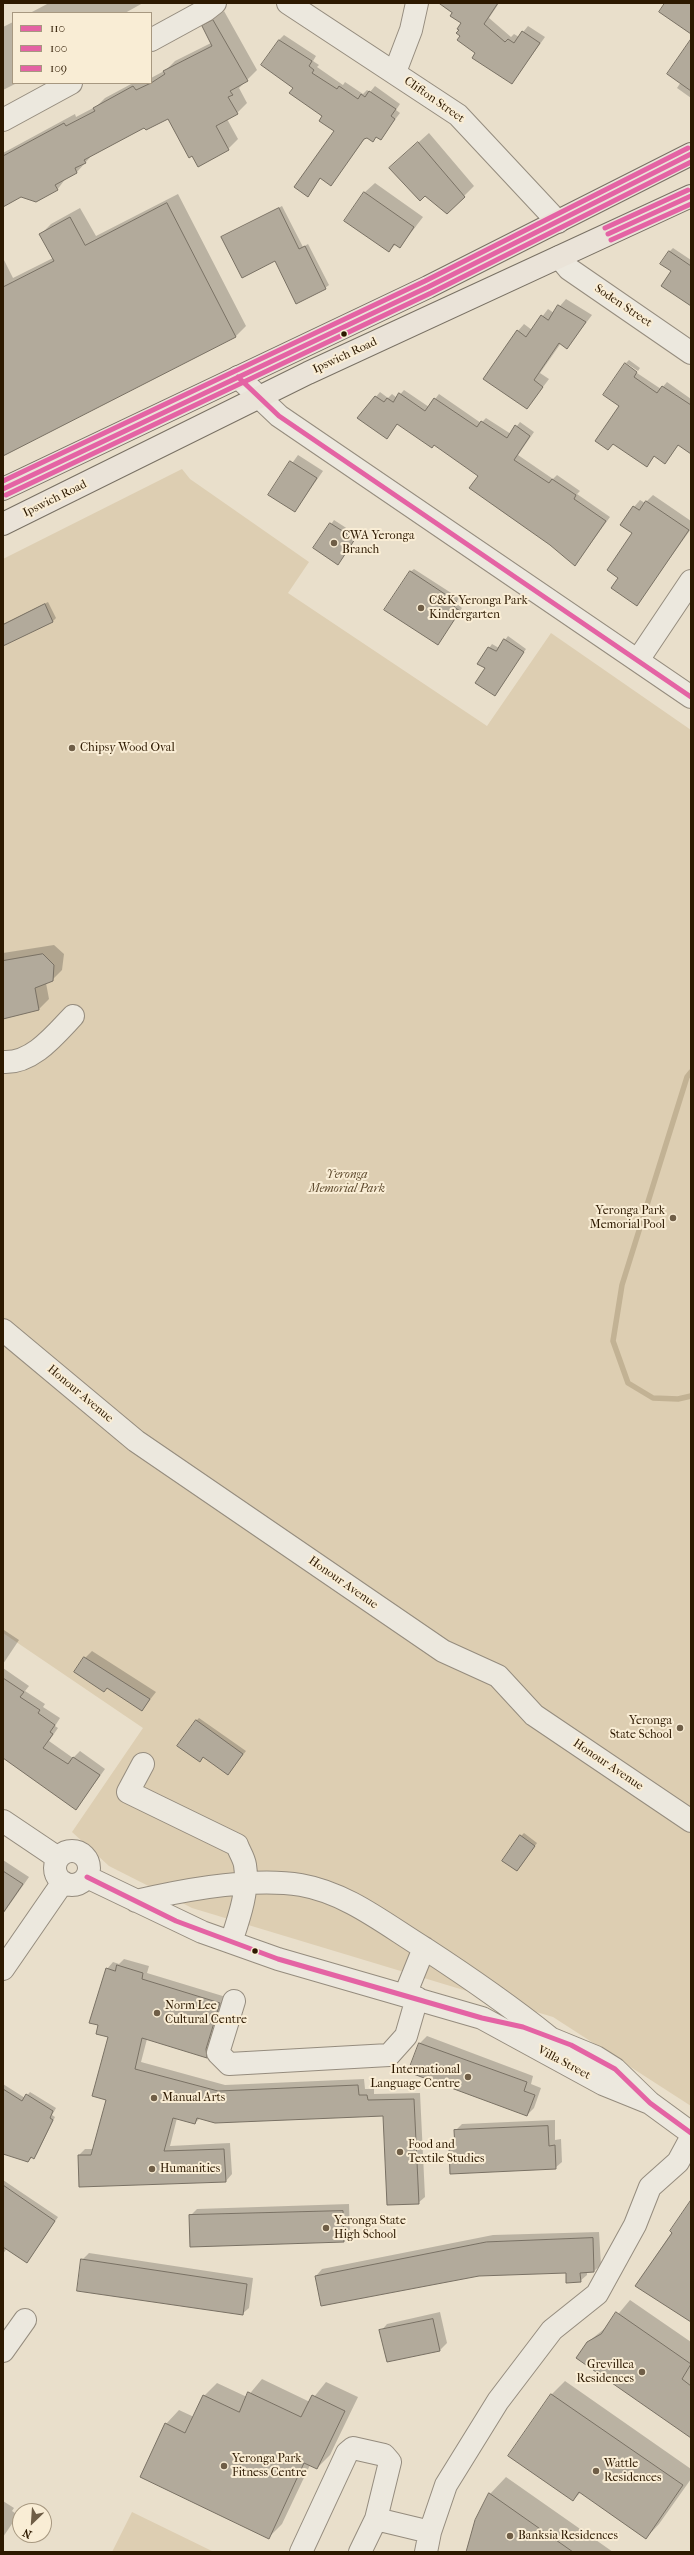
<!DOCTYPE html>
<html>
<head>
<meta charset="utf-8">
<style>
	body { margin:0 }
	#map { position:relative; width:694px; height:2555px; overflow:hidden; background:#e9dfcb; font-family:"IM FELL French Canon",serif }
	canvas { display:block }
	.frame { position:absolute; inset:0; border:4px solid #2d1900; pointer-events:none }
	.legend { position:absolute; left:12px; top:12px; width:140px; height:72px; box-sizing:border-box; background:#f9edd5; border:1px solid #a79880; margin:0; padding:5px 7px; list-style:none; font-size:12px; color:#2d1900 }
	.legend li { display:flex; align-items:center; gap:8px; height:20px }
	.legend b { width:20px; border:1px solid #a79880 }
	.north { position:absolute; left:12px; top:2503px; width:40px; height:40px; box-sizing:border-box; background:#f9edd5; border:1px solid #a79880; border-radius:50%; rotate:205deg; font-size:11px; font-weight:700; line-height:16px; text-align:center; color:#2d1900 }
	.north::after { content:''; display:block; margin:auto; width:14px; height:18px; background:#6f5e47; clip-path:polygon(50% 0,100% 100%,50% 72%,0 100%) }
</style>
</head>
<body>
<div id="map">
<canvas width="694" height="2555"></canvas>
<div class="frame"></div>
<ul class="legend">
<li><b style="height:5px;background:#e463a4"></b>110</li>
<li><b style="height:5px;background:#e463a4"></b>100</li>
<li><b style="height:5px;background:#e463a4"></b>109</li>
</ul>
<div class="north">N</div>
</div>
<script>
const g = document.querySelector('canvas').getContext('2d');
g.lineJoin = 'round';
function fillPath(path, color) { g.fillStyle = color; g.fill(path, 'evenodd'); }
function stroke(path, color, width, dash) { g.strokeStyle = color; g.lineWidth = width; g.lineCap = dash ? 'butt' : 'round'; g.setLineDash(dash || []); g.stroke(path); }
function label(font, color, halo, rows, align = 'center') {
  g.font = font + ' "IM FELL French Canon",serif'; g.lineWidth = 4; g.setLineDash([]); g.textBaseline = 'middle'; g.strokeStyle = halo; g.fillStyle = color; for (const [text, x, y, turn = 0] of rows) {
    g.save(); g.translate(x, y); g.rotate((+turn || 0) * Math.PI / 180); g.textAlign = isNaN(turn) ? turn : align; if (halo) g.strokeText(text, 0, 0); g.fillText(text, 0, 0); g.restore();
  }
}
fillPath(new Path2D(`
	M182 469 190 479 309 562 288 593 487 726 551 633 691 730V2106L553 2017 192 1908 109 1866 72 1832 143 1728 3 1633V559Z
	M132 2512 214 2552H112Z`), '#ddceb2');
fillPath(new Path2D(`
	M49 3H143L125 13H30Z
	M453 3H499L489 18 511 37 514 34 519 37 528 26 545 37 512 83 477 53 461 36 462 23 451 15 454 5Z
	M224 11 257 70 239 88 247 103 237 113 227 119 238 139 228 149 168 118 145 126 93 154 77 172 66 178 57 190 21 196 3 205V153L75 114 76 117 97 106 105 98 133 83H151V78L166 70 175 61 211 43 203 27Z
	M13 22V83H17L3 90V27Z
	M284 35 316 56 313 61 319 65 317 67 343 85 345 82 363 94 367 90 370 92 375 86 400 104 396 110 400 113 381 138 377 136 372 141 366 137 331 184 321 178 307 195 335 131 294 87 279 40Z
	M691 39V98L677 88 681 82Z
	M429 133 474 186 464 196 401 158Z
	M375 183 423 217 400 247 396 244 389 251 364 193Z
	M178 194 246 326 236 336 3 455V258L13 278 53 258 41 234 51 224 80 208 96 236Z
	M282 206 303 247 308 244 329 285 325 288 275 260 222 238Z
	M673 248 691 260V304L672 271 669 252Z
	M566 299 592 315 567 348 561 343 540 373 549 379 527 408 518 331 524 324 532 330 548 309 554 313Z
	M629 360 640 368 638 371 626 363Z
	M625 365 661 389 667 382 691 399V452L679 444 665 463 655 455 647 466 621 406Z
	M404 390 429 407 439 394 481 423 486 418 511 434 520 422 534 432 518 455 553 479 557 475 580 491 577 494 610 517 575 565 551 545 500 510 501 508 479 476 434 444 398 423 387 437 358 418 380 392 388 398 392 394 397 398Z
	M298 455 323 471 295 511 270 494Z
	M653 495 691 521V529L637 604 620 577 633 533 634 507 640 500 645 503Z
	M334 520 357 535 338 563 315 548Z
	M414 569 459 598 456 603 462 608 438 643 410 572Z
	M48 602 56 618 53 621 3 645V624Z
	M508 636 526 649 495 695 486 668 478 664 492 644 499 648Z
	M54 945 64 954 62 970 52 980 46 983 49 999 39 1009 3 1017V953Z
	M4 1630 19 1640 3 1664V1632Z
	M92 1651 156 1692 142 1710 85 1658Z
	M3 1668 29 1686 25 1691 45 1704 43 1707 60 1718 55 1726 58 1728 49 1741 73 1758 80 1751 105 1769 76 1809 3 1758Z
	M199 1718 246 1751 228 1774 203 1756 196 1721Z
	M524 1833 537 1843 520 1867 521 1836Z
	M3 1860 29 1877 3 1914Z
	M124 1959 149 1966 147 1973 226 1997 213 2051 207 2057 147 2039 141 2062 225 2085 364 2079 365 2089H374V2094L420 2093 425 2197 418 2203 384 2115 200 2118 195 2123 177 2118 170 2146 230 2143 232 2174 226 2181 79 2155 85 2149H94L107 2099 109 2037 99 2024 107 1969 113 1962 119 1964Z
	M427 2036 533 2076 531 2084 541 2088 534 2108 527 2115 410 2072 420 2043Z
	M3 2084 25 2098 30 2092 56 2108 52 2115 55 2117 37 2154 28 2161 3 2153Z
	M555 2120V2140L561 2139 562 2162 555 2168 450 2149 456 2143 455 2131 462 2124Z
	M3 2180 58 2217 30 2258 7 2248 3 2254Z
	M691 2203V2322L636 2286Z
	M349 2204 350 2235 343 2241 190 2216 197 2209Z
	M599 2232 601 2265 594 2271 587 2272V2275L580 2281 567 2272 316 2276 322 2269 493 2235Z
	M89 2253 253 2278 249 2308 242 2314 82 2260Z
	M630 2300 691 2342V2437L588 2342 609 2325Z
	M440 2312 447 2343 440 2350 387 2361 381 2331 387 2324Z
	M262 2379 310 2402 326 2382 358 2397 330 2455 317 2468 310 2465 282 2524 269 2537 166 2424 179 2410 194 2417 204 2396 217 2383 247 2397Z
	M565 2381 691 2469V2479L659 2524 646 2538 581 2492 573 2500 509 2456 552 2394Z
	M506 2477 613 2552H467L490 2494Z
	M3 2501 14 2508 12 2511 18 2515 3 2537Z`), '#0003');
stroke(new Path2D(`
	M691 1072 687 1077 622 1285 613 1341 628 1383 653 1398 678 1399 691 1396`), '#c2b294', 5.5);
const building = new Path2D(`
	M439 3H498L484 24 505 42 508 39 514 43 522 31 540 43 512 84 472 58 475 53 457 40 460 36 456 33 459 30 457 29 461 23 450 16 452 13Z
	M665 3H691V34L659 12Z
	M213 20 248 81 230 91 233 95 228 97 238 114 216 126 229 150 198 167 192 156 189 158 168 119 146 130 144 128 84 160 86 163 75 168 77 173 55 185 58 190 36 202 21 197 3 207V156L64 123 66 126 95 111 93 108 133 86 136 90 151 83 165 74 163 71 212 46 202 26Z
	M691 39V91L667 74Z
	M279 40 312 61 309 66 314 70 312 73 337 89 339 86 358 99 361 94 365 97 369 91 396 109 391 116 395 119 381 140 376 137 373 142 367 138 364 139 331 186 320 178 308 197 294 187 334 131 319 121 322 116 289 93 293 88 261 65Z
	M418 142 465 197 447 214 425 196 420 201 389 168Z
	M364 192 414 227 400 248 394 244 389 252 344 221Z
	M167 203 236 337 3 456V287L54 261 39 234 70 217 85 245Z
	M279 208 299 249 305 246 326 289 296 304 275 261 242 278 221 237Z
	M669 251 691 266V306L661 286 671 271 660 264Z
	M558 305 586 322 567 349 559 343 534 380 543 387 527 409 483 379 517 330 526 337 541 315 548 320Z
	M625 363 637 372 634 377 657 393 662 386 691 405V454L678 445 665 464 654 456 647 467 613 444 608 450 595 441 619 406 603 395Z
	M399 393 425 411 434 398 477 427 481 421 507 438 515 425 530 436 514 460 549 483 552 479 576 495 574 499 606 521 575 566 550 545 469 488 478 476 434 445 432 448 397 424 387 439 357 418 375 396 384 402 387 398 393 402Z
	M290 461 317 478 295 512 268 495Z
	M646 501 689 530 637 606 611 588 618 578 607 570 632 533 620 525 633 506 639 510Z
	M330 523 355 539 338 565 313 548Z
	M410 571 457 602 454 607 460 611 438 645 384 610Z
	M45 604 53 622 3 646V625Z
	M504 639 524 652 495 696 475 683 485 668 477 664 488 647 496 651Z
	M43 954 54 965 53 981 35 988 39 1010 3 1019V961Z
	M84 1657 150 1699 142 1711 107 1688 104 1692 74 1672Z
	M3 1678 24 1692 20 1697 40 1710 38 1713 55 1725 50 1732 53 1734 43 1748 68 1764 73 1757 100 1775 76 1810 3 1758Z
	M196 1720 243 1754 228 1775 203 1757 200 1762 177 1746Z
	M520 1835 535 1846 517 1871 502 1861Z
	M3 1871 23 1884 3 1913Z
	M117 1965 143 1973 142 1979 220 2003 206 2049 207 2058 142 2038 135 2069 218 2091 358 2085 359 2095H367L368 2100 414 2099 419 2204 387 2205 383 2116 215 2123 197 2118 195 2124 173 2118 164 2151 224 2149 226 2182 79 2187 78 2155H91L106 2100 92 2096 108 2037 96 2034 98 2025 89 2023 106 1968 115 1971Z
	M419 2043 527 2082 524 2091 535 2095 527 2116 408 2072Z
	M3 2089 22 2101 26 2094 53 2111 50 2118 53 2120 34 2159 31 2157 28 2162 3 2154Z
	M548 2126 549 2146 555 2145 556 2169 450 2174 449 2148H455L454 2130Z
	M3 2185 55 2221 27 2263 3 2247Z
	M691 2200V2322L635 2286 672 2233 670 2231Z
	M343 2211 344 2242 190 2247 189 2215Z
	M593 2238 594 2272 580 2273 581 2282 566 2283V2273L479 2276 321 2306 315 2276 486 2242Z
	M81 2259 247 2284 243 2315 77 2291Z
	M616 2312 691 2364 682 2379 691 2386V2438L576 2358 587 2342 601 2334Z
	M433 2319 440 2351 387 2362 379 2330Z
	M248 2392 301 2417 312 2395 345 2411 317 2469 304 2463 269 2539 140 2477 165 2423 185 2433 203 2395 239 2412Z
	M551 2394 683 2485 646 2539 579 2492 573 2501 508 2456Z
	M489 2493 573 2552H466L475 2520Z`);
fillPath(building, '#b2aa9b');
stroke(building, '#797164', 1);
const minor = new Path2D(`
	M288 3 458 115 558 222
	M151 40 206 10 215 3
	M395 72 411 30 417 3
	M3 120 71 83
	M559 257 569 269 691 353
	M238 377 279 416 691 697
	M638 660 691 581
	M3 1062C32 1064 55 1035 73 1016
	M3 1330 136 1441 443 1651 498 1676 534 1715 691 1821
	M143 1764 128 1792 237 1845C239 1851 244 1858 245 1865 249 1890 239 1918 231 1942
	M3 1821 58 1858
	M55 1868a17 17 0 1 1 34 0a17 17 0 1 1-34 0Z
	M87 1877 202 1932 278 1959 482 2018 603 2084 650 2103
	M136 1901C183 1890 253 1877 301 1885 347 1893 385 1924 424 1948 467 1976 509 2005 549 2037
	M3 1969 63 1882
	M405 1995 424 1948
	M234 2001 218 2053 229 2064 389 2055 406 2036 417 1998
	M535 2032 596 2057 615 2069 650 2103 691 2133
	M3 2351 25 2320
	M376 2519 430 2532
	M301 2552 347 2453 353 2448 384 2455 390 2462 376 2519 360 2552
	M426 2552 430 2532 446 2485 498 2401 552 2330 597 2294 635 2225 650 2187 678 2162 691 2138`);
const highway = new Path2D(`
	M3 489 428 287 691 154
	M3 524 308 373 691 196`);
stroke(minor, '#958c7e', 24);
stroke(highway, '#797164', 24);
stroke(minor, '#ece8de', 22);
stroke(highway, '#eae3d8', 22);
stroke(new Path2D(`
	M608 234 691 196
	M238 377 279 416 691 697
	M3 489 428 287 691 154
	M87 1877 176 1921 278 1959 482 2018 523 2027 571 2045 615 2069 650 2103 691 2133`), '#e463a4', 5);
stroke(new Path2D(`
	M611 240 691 204
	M6 495 431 293 691 162`), '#e463a4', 5);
stroke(new Path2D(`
	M605 228 688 190
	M3 481 425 281 688 148`), '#e463a4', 5);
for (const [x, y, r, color] of [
	[344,334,3.5,"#2d1900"],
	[334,543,4,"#6f5e47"],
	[421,608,4,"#6f5e47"],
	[72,748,4,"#6f5e47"],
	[673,1218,4,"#6f5e47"],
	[680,1728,4,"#6f5e47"],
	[255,1951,3.5,"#2d1900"],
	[157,2013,4,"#6f5e47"],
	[468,2077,4,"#6f5e47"],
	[154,2098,4,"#6f5e47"],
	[400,2152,4,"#6f5e47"],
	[152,2169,4,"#6f5e47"],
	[326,2228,4,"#6f5e47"],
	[642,2372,4,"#6f5e47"],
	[224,2466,4,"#6f5e47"],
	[596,2471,4,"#6f5e47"],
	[510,2536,4,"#6f5e47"]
]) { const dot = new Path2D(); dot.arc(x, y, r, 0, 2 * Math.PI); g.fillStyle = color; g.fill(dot); stroke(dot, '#f9edd5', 1.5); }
label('12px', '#2d1900', '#f9edd5', [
	["Clifton Street",434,100,35],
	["Soden Street",623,306,34],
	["Ipswich Road",345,356,-25],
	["Ipswich Road",55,499,-26],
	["Honour Avenue",80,1394,40],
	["Honour Avenue",343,1583,35],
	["Honour Avenue",608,1765,34],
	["Villa Street",564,2063,28]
]);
label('12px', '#2d1900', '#f9edd5', [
	["CWA Yeronga",342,536],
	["Branch",342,550],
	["C&K Yeronga Park",429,601],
	["Kindergarten",429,615],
	["Chipsy Wood Oval",80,748],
	["Yeronga Park",665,1211,"right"],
	["Memorial Pool",665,1225,"right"],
	["Yeronga",672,1721,"right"],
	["State School",672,1735,"right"],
	["Norm Lee",165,2006],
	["Cultural Centre",165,2020],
	["International",460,2070,"right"],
	["Language Centre",460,2084,"right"],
	["Manual Arts",162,2098],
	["Food and",408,2145],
	["Textile Studies",408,2159],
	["Humanities",160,2169],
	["Yeronga State",334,2221],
	["High School",334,2235],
	["Grevillea",634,2365,"right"],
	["Residences",634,2379,"right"],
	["Yeronga Park",232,2459],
	["Fitness Centre",232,2473],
	["Wattle",604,2464],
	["Residences",604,2478],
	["Banksia Residences",518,2536]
], 'left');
label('italic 12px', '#5f4b2f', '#f9edd5', [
	["Yeronga",347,1175],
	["Memorial Park",347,1189]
]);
</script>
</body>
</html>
